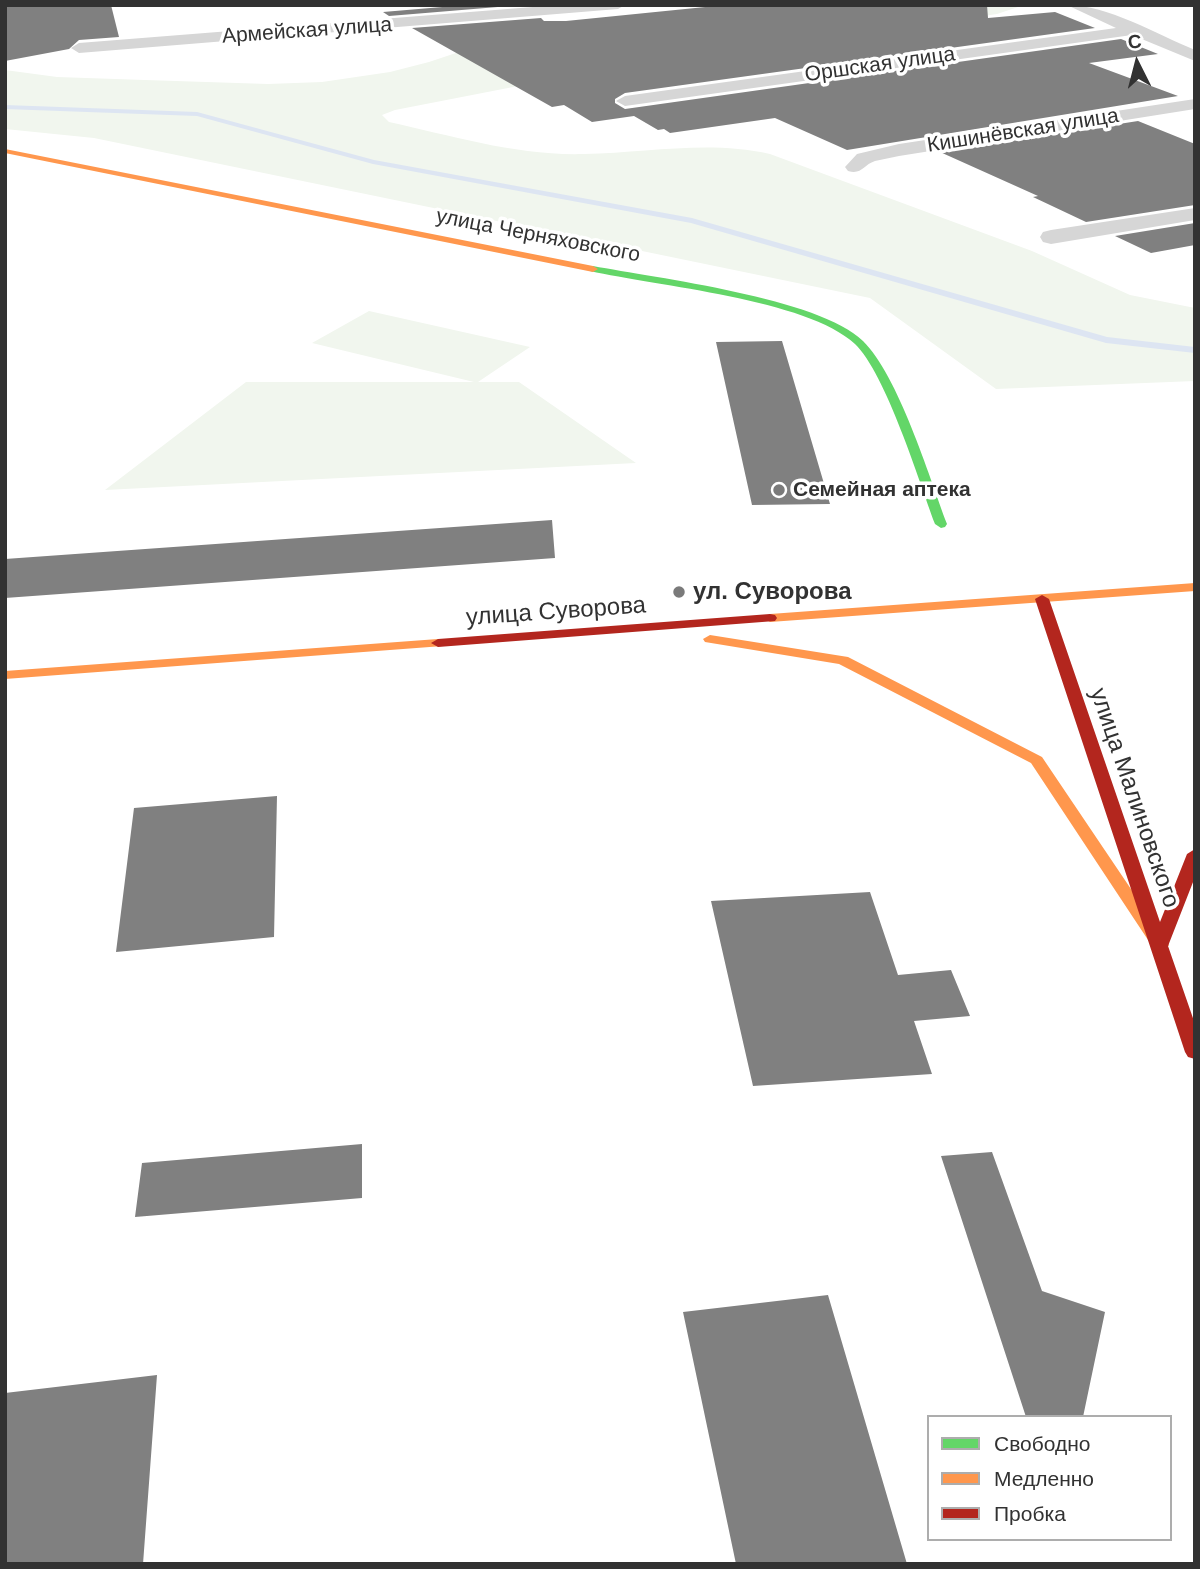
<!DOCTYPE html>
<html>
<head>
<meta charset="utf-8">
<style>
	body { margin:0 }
	#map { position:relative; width:1200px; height:1569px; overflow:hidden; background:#fff; font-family:Arial,sans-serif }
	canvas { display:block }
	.frame { position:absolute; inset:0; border:7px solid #323232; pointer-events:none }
	.legend { position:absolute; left:927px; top:1415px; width:245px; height:126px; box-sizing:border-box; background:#fff; border:2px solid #adadad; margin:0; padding:9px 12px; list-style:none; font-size:21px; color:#323232 }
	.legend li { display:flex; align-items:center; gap:14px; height:35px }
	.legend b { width:35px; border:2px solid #adadad }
	.north { position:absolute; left:1102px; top:28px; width:70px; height:70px; -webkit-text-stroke:5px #fff; paint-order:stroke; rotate:354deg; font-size:19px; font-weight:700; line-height:28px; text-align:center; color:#323232 }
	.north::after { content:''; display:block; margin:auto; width:24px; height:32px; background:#323232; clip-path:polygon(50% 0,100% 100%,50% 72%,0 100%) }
</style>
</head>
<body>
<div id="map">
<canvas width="1200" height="1569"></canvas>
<div class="frame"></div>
<ul class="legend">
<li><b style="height:9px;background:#63d668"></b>Свободно</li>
<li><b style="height:9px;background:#ff974d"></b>Медленно</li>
<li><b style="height:9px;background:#b3261e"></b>Пробка</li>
</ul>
<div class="north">С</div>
</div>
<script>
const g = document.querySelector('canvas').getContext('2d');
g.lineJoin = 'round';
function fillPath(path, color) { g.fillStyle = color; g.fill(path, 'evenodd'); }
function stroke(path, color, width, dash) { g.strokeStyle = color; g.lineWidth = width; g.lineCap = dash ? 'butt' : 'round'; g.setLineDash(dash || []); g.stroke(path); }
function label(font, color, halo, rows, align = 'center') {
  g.font = font + ' Arial,sans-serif'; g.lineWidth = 7; g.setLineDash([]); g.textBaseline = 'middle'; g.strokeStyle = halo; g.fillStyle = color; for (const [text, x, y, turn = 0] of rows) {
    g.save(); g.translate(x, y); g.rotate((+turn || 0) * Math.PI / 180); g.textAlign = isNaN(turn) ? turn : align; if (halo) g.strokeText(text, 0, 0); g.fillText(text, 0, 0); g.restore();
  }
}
fillPath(new Path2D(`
	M910 5H1024L997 14 544 81 395 110 382 115 389 122C453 136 518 156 584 154 647 153 708 140 770 154L1032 251 1130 295 1195 308V381L996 389 870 298 94 138 5 129V70L57 77 145 80 268 84 322 82 390 72 429 62 507 36Z
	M369 311 530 347 478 382H519L636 463 105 490 246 382H474L312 343Z`), '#f1f6ee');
fillPath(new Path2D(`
	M5 105 197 112 374 160 692 218 1107 337 1195 347V353L1106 343 691 223 373 164 197 116 5 109Z`), '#dde5f2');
fillPath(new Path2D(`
	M5 5H111L119 37 79 40 69 49 5 61Z
	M466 5H522L389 16 383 12Z
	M725 5H987L988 18 1055 12 1095 28 625 93 615 99V103L625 109 1121 39 1158 54 1089 63 1178 96 847 150 775 118 670 133 664 129 658 130 634 116 592 122 564 105 552 107 412 28 541 18 544 21H566Z
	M1138 121 1195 144V205L1086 222 1033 197 1038 196 940 152Z
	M1195 223V245L1151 253 1115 236Z
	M782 341 830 504 752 505 716 342Z
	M552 520 555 558 5 598V559Z
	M277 796 274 937 116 952 134 808Z
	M870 892 898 975 951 970 970 1016 914 1021 932 1074 753 1086 711 901Z
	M362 1144V1198L135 1217 142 1163Z
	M992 1152 1042 1291 1105 1312 1083 1417H1026L941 1156Z
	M828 1295 907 1564H736L683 1312Z
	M157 1375 143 1564H5V1393Z`), '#808080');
fillPath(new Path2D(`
	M558 5H625L618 9 79 53 71 48 79 43Z
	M1067 5C1108 5 1156 34 1195 50V61L1132 35 625 106 616 101 625 96 1116 28Z
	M1195 99V109L899 156C891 158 883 159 875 161 863 165 862 175 848 171L845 167 857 154 899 144Z
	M1195 208V220L1051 244 1043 242 1040 237 1043 232 1051 230Z`), '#d6d6d6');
fillPath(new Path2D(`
	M593 266C656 278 820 298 863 341 898 375 929 476 947 524L945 527 941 528 935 524C919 481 886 374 855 344 807 299 656 286 590 271L588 269Z`), '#63d668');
fillPath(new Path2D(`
	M5 149 593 266 598 269 593 272 5 153Z
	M1195 583V591L770 622 763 618 770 614Z
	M710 635 848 657 1042 757 1166 941 1169 945 1166 949H1154L1031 763 839 664 705 642 703 639Z
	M438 639 443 640 445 643 443 646 5 679V671Z`), '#ff974d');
fillPath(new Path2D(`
	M1042 595 1049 599 1160 922 1187 854 1195 849V877L1168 946 1195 1024V1059L1188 1057 1185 1052 1035 599Z
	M770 614 775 615 777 618 775 621 438 647 431 643 438 639Z`), '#b3261e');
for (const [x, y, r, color] of [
	[779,490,7,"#7a7a7a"],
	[679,592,7,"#7a7a7a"]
]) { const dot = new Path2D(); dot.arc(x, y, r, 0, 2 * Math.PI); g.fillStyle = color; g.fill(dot); stroke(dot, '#fff', 2.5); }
label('21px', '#323232', '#fff', [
	["Армейская улица",307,31,-4],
	["Оршская улица",880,65,-8],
	["Кишинёвская улица",1023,131,-9],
	["улица Черняховского",538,236,11]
]);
label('bold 21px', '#323232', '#fff', [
	["Семейная аптека",793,490]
], 'left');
label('bold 24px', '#323232', '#fff', [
	["ул. Суворова",693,592]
], 'left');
label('24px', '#323232', '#fff', [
	["улица Суворова",556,612,-4],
	["улица Малиновского",1134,798,71]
]);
</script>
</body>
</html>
